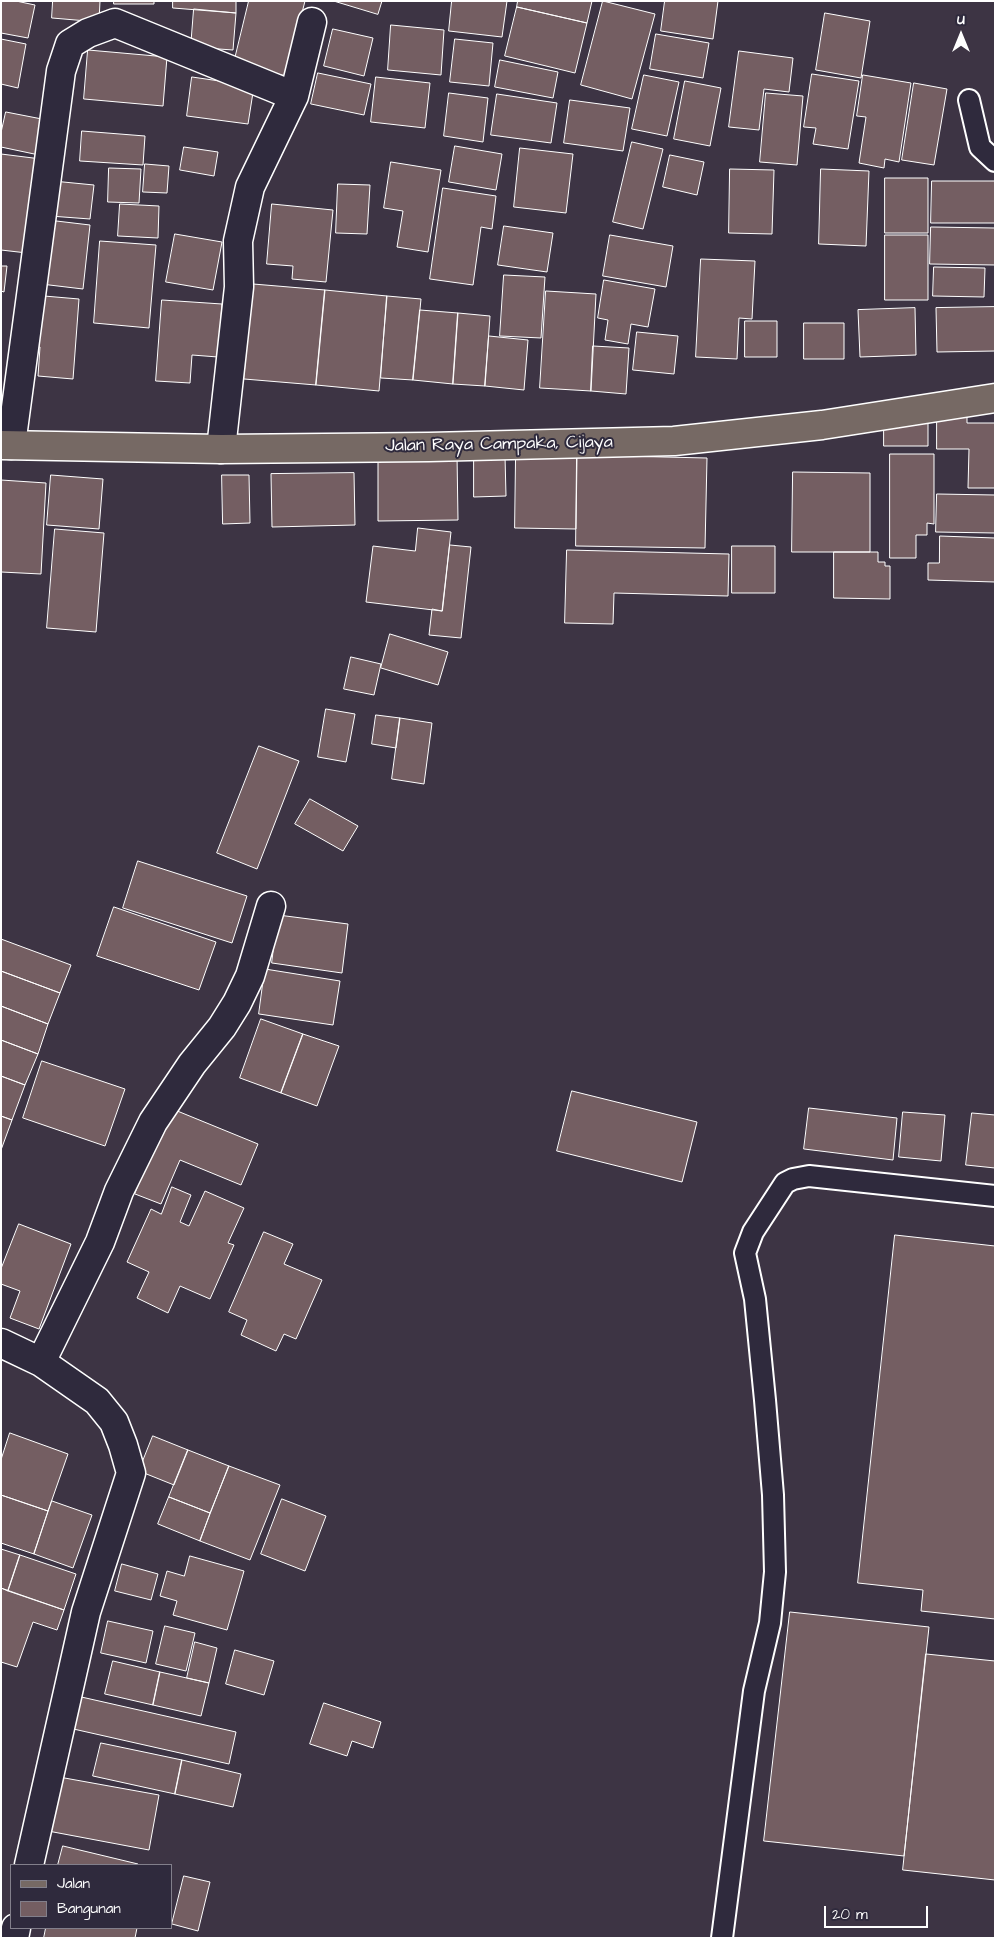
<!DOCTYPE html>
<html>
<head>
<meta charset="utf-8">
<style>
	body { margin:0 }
	#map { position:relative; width:996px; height:1939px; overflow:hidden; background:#3d3444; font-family:"Architects Daughter",sans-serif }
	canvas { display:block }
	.frame { position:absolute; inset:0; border:2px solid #fff; pointer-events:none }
	.legend { position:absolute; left:10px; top:1864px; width:162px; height:65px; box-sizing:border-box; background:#2f2a3d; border:1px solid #827f8b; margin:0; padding:6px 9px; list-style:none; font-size:15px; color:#fff }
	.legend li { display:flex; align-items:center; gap:10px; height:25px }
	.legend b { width:25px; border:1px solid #827f8b }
	.north { position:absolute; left:936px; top:10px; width:50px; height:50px; -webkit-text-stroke:4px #2f2a3d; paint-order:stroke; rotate:0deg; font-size:14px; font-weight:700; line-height:20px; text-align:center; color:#fff }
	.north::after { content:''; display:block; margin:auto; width:18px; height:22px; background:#fff; clip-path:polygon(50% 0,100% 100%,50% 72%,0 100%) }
	.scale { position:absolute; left:824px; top:1906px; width:104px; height:22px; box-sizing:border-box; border:2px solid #fff; border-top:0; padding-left:6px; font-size:15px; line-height:18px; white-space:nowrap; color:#fff; -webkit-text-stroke:4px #2f2a3d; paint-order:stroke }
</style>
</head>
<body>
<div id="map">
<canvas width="996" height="1939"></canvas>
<div class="frame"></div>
<ul class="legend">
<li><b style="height:6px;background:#766964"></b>Jalan</li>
<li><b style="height:14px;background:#745e62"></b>Bangunan</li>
</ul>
<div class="north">U</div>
<div class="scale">20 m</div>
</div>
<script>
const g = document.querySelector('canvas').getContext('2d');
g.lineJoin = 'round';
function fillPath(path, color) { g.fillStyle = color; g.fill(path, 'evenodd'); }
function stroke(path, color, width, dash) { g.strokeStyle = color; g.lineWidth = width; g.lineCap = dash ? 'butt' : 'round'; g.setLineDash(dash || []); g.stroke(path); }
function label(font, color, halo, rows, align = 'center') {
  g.font = font + ' "Architects Daughter",sans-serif'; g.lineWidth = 4; g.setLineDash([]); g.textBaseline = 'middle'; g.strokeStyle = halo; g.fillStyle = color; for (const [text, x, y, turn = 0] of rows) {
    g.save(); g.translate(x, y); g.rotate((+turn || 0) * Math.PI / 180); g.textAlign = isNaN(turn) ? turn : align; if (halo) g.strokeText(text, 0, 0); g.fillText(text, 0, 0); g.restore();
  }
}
const building = new Path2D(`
	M1 1H16L35 5 28 38 1 33Z
	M53 1H100L99 22 52 18Z
	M114 1H154V4H114Z
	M173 1H236V13L173 8Z
	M249 1H305L286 76 234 63Z
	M334 1H382L378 14Z
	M452 1H507L502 37 449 31Z
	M518 1H592L587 23 517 7Z
	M603 1 655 14 632 99 581 85Z
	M665 1H718L713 39 661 31Z
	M517 7 587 23 575 73 505 56Z
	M194 9 236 13 233 50 191 47Z
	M825 13 870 21 861 78 816 70Z
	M391 25 444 30 441 75 388 70Z
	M333 29 373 38 364 76 324 66Z
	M656 34 709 43 703 78 650 69Z
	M1 39 26 44 18 88 1 84Z
	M455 39 493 43 489 86 450 82Z
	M88 50 167 57 163 106 84 99Z
	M739 51 793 58 789 92 764 89 759 130 729 127Z
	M500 60 558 72 553 98 495 87Z
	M318 73 371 84 364 115 311 104Z
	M812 74 859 81 848 149 813 144 816 128 804 127Z
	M644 75 679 82 667 136 632 129Z
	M863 75 911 83 899 162 885 159 884 168 859 163 866 117 857 116Z
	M192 77 254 86 248 124 187 116Z
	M376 77 430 83 425 128 371 122Z
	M685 81 721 88 710 146 674 139Z
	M914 83 947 89 934 165 902 160Z
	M449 93 488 98 483 142 444 136Z
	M766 93 803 96 797 165 760 162Z
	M497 94 557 103 551 143 491 135Z
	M570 100 630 108 623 151 564 143Z
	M6 112 47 120 39 155 1 147V133Z
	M82 131 145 136 143 165 80 161Z
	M632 142 663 149 643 229 613 222Z
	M455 146 502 154 496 190 449 182Z
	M184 147 218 152 214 176 180 170Z
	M520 148 573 154 566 213 514 207Z
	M1 154 41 159 27 253 1 250Z
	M670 155 704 162 697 195 663 187Z
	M391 162 441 170 428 252 397 247 403 211 384 208Z
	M145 164 169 166 167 193 143 192Z
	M109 168 141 169 139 203 108 202Z
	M730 169 774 170 772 234 729 233Z
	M821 169 869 171 866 246 819 244Z
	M885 178H928V233H885Z
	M53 181 94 185 90 219 50 216Z
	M932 181H995V223H931Z
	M338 184 370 185 367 234 336 233Z
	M443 188 496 196 492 229 481 227 473 285 430 279Z
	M120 204 159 206 158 238 118 236Z
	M272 204 333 210 326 282 292 279 293 266 267 264Z
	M48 220 90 225 83 289 41 284Z
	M504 226 553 233 547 272 498 265Z
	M931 227 995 228V265L930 264Z
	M175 234 222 242 213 290 166 282Z
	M610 235 673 246 666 287 603 276Z
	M885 235H928V300H885Z
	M100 241 156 245 149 328 94 323Z
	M701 259 755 261 752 319 739 318 737 359 696 357Z
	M1 266H7L4 292 1 291Z
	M934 267 985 268 984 297 933 296Z
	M504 275 545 277 541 338 500 336Z
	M604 280 655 289 648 327 631 324 628 344 605 340 608 320 598 318Z
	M253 284 325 290 316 385 244 379Z
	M325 290 387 296 379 391 316 385Z
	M546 291 596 294 591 391 540 388Z
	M44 296 79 299 73 379 38 376 40 347 28 346Z
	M387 296 421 299 413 380 381 378Z
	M162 300 222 304 218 357 192 355 190 383 156 381Z
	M995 307V351L937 352 936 308Z
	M915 308 916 355 860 357 858 310Z
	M420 310 458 313 453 384 413 380Z
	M458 313 490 316 485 386 453 384Z
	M745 321H777V357H745Z
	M804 323H844V359H804Z
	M637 332 678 336 674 374 633 370Z
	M489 336 528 340 524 390 485 386Z
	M593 346 629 348 626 394 591 391Z
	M937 412 967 413V423H995V488H968L969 449H937Z
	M884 417H928V446H884Z
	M457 454 458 520 378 521V455Z
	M516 454 577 455 576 529 515 528Z
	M890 454H934V524L927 523V535H916V558H890Z
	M577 455 707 458 705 548 576 546Z
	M474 456H505L506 496 474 497Z
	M793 472 870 473V552H792Z
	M354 473 355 525 272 527 271 474Z
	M51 475 103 479 99 529 47 525Z
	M222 475H249L250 523 223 524Z
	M1 480 46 483 41 574 1 572Z
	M937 494 995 495V533L936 532Z
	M418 528 451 532 442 611 366 602 373 546 415 551Z
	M55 529 104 533 96 632 47 628Z
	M940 536 995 538V582L928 580V563H939Z
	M450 545 471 547 461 638 429 635 432 609 442 611Z
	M732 546H775V593H732Z
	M567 550 729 554 728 596 614 593 613 624 565 623Z
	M834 552H878V562H885V566H890V599L834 598Z
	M390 634 448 652 438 685 381 668Z
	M351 657 381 664 374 695 344 689Z
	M326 709 355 714 346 762 318 757Z
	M376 715 400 718 396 748 372 744Z
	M400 718 432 723 424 784 392 779Z
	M259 746 299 761 257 869 217 853Z
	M310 799 358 826 343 851 295 824Z
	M138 861 247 896 232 943 123 908Z
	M114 907 216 942 199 990 97 956Z
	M278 915 348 924 342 973 272 963Z
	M1 939 71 965 60 993 1 971Z
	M265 969 340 981 333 1025 259 1014Z
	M1 971 60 993 48 1024 1 1006Z
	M1 1006 48 1024 38 1054 1 1040Z
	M261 1019 303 1034 281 1093 240 1078Z
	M303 1034 339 1046 317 1106 281 1093Z
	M1 1040 38 1054 25 1085 1 1076Z
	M42 1061 125 1089 105 1146 23 1118Z
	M1 1076 25 1085 12 1120 1 1116Z
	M572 1091 697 1122 682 1182 557 1151Z
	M170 1108 258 1144 241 1185 180 1160 161 1204 135 1194Z
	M809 1108 897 1118 893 1160 804 1149Z
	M903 1112 945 1115 941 1161 899 1157Z
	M972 1113 995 1115V1168L966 1165Z
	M1 1116 12 1120 1 1150Z
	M172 1187 191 1195 180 1222 189 1226 205 1191 244 1208 228 1243 234 1245 210 1299 180 1286 168 1313 137 1298 149 1272 127 1262 151 1209 161 1214Z
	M19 1224 71 1244 39 1329 10 1318 20 1291 1 1284V1269Z
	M264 1232 293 1244 284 1264 322 1280 296 1339 284 1334 276 1351 241 1335 247 1320 229 1312Z
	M895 1235 995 1246V1619L921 1611 923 1590 858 1583Z
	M10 1433 68 1454 48 1511 1 1495V1460Z
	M153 1436 188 1450 174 1485 139 1471Z
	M188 1450 229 1466 210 1513 169 1497Z
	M229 1466 280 1485 250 1560 200 1541Z
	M1 1495 48 1511 34 1554 1 1543Z
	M169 1497 210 1513 200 1541 158 1524Z
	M282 1499 326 1516 305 1571 261 1554Z
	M52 1501 92 1515 73 1568 34 1554Z
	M1 1549 20 1555 8 1591 1 1588Z
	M20 1555 76 1574 64 1610 8 1591Z
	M190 1556 244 1571 227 1630 173 1615 177 1601 160 1596 167 1571 184 1576Z
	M122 1564 158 1574 151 1600 115 1591Z
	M1 1588 64 1610 57 1630 33 1622 17 1667 1 1662Z
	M790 1612 929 1627 904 1856 764 1841Z
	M108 1621 153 1631 146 1663 101 1653Z
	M165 1626 195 1633 186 1671 156 1664Z
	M195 1642 217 1648 209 1683 187 1678Z
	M235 1650 274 1661 264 1695 226 1684Z
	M926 1654 995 1661V1880L903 1870Z
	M113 1661 160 1672 153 1705 105 1694Z
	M160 1672 209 1683 201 1716 153 1705Z
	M77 1696 236 1732 229 1764 69 1728Z
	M324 1703 381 1722 373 1748 352 1741 347 1756 310 1744Z
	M101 1743 182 1760 175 1794 93 1776Z
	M182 1760 241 1774 233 1807 175 1794Z
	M59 1777 159 1795 149 1850 48 1831Z
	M63 1846 138 1864V1865H58Z
	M184 1876 210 1882 198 1931 172 1924Z
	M46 1928H137L135 1938H44Z`);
fillPath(building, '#745e62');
stroke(building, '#fff', 1);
const lane = new Path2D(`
	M969 100 980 147 995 161
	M722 1938 754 1691 770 1623 775 1572 773 1495 765 1400 755 1299 745 1253 753 1232 785 1183 793 1179 809 1176 995 1196`);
const street = new Path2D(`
	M11 445 61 71 70 44 88 33 115 23 294 96
	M221 449 239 287 238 241 250 187 294 96 312 22
	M1 1343 41 1362 97 1401 114 1422 123 1445 131 1473 86 1612 29 1865
	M41 1362 100 1242 119 1191 153 1122 192 1064 222 1027 237 1003 250 976 271 906
	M14 1938 16 1928`);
const primary = new Path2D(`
	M1 445 221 449 429 447 674 441 822 425 995 398`);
stroke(lane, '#fff', 24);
stroke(street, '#fff', 31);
stroke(primary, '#fff', 31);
stroke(lane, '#2f2a3d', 20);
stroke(street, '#2f2a3d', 28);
stroke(primary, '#766964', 28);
label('18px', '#fff', '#2f2a3d', [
	["Jalan Raya Campaka, Cijaya",499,445,-1]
]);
</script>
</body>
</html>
